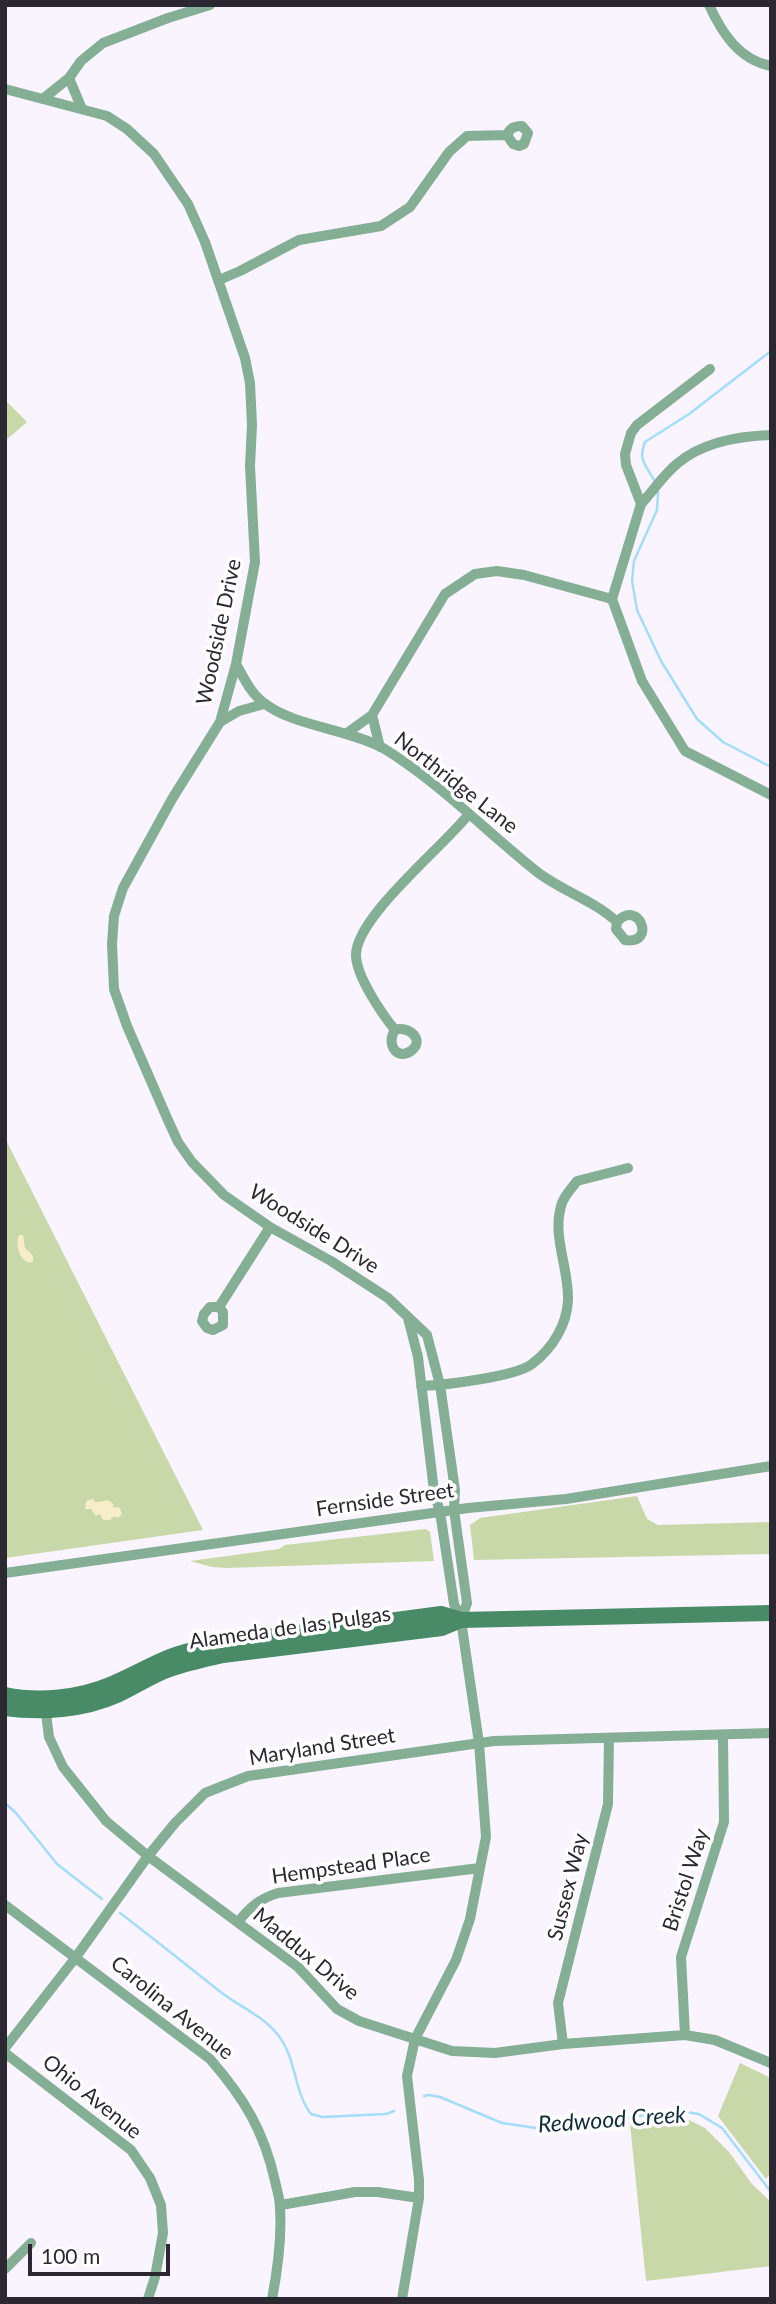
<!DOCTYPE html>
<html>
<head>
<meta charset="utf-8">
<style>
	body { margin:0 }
	#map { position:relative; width:776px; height:2304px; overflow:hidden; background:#f9f4ff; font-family:Lato,sans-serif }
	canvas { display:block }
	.frame { position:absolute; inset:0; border:7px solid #2c2831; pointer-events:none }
	.scale { position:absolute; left:28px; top:2244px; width:142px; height:32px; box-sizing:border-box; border:4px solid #2c2831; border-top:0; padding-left:9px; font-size:21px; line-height:24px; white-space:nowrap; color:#2c2831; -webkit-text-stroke:5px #fff; paint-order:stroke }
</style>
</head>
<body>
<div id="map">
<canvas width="776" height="2304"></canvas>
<div class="frame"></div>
<div class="scale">100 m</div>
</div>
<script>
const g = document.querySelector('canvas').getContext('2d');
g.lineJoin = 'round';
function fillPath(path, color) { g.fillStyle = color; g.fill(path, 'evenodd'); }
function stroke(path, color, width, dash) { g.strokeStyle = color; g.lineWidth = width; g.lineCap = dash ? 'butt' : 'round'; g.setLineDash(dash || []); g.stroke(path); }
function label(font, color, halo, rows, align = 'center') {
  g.font = font + ' Lato,sans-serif'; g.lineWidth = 7; g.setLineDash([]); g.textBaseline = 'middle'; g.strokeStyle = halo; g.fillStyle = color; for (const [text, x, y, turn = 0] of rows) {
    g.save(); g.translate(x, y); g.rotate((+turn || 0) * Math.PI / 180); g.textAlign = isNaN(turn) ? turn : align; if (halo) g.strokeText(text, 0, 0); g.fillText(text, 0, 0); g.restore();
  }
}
fillPath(new Path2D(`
	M5 400 27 422 5 441Z
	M5 1138 203 1530 5 1558Z
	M637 1496 647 1519 658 1525 771 1522V1554L474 1560 470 1525 480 1518Z
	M426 1529 430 1532 434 1561 226 1568 212 1567 190 1561 279 1549 285 1545Z
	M740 2063 771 2078V2172L766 2179 718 2116Z
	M681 2116 705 2128 729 2152 752 2184 771 2202V2266L646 2281 630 2124Z`), '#c9d8a8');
fillPath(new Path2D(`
	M19 1235H23L25 1248 33 1256V1261L30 1263C19 1260 15 1245 19 1235Z
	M93 1499 95 1502C104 1503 106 1496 114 1505L112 1507 120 1508 122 1514 119 1517H113L110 1520H103L100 1514 96 1516 91 1509H85L86 1501Z`), '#f7edc8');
stroke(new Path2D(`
	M654 480C645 464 638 460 645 442L689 414 771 351
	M658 492 657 510 634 561 632 581 637 610 661 661 697 719 723 742 771 767
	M5 1803 16 1813 57 1864 102 1899
	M120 1913C153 1938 185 1964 218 1990 238 2006 262 2015 278 2035 297 2059 293 2090 311 2114L323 2117 386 2114 394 2111
	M424 2096 429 2095 440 2097 502 2123 536 2128 679 2111 699 2114 722 2128 771 2192`), '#a3ddf9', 2.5);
stroke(new Path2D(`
	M709 5C722 33 739 60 771 66
	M69 78 82 109
	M5 89 107 116 127 129 154 154 188 204 205 242 245 358 250 383 252 425 250 466 255 562 236 664 220 722 172 799 123 888 114 916 112 944 114 989 127 1026 167 1118 178 1142 192 1162 224 1195 270 1227 331 1261 388 1298 427 1335 440 1385 455 1490 454 1510 467 1603 461 1620
	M44 98 69 78 81 61 103 43 168 18 210 5
	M219 280 240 271 299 240 381 226 410 207 449 152 467 136 507 135 513 144 519 146 524 144 528 133 522 126C514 126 510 128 507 135
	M710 369 637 425 631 433 625 454 626 465 641 504 612 599 642 681 685 751 771 795
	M641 504C653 491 664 474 678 463 703 442 740 436 771 435
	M236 664C244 678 251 694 264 703 293 726 348 729 383 748 436 780 487 832 536 871 561 891 594 900 617 922 639 898 657 945 625 940L616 929 617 922
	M372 715 380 747
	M220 722 239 711 264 704
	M347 733 372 715 445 594 475 574 497 571 524 575 612 599
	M395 1030C408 1025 426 1040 411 1051 396 1061 386 1043 395 1030 382 1014 356 976 356 955 356 917 443 847 468 815
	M219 1307 223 1312V1325L213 1330 207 1328 202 1321 204 1314 210 1307H219L270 1227
	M421 1386C444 1385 515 1377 532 1364 552 1349 567 1325 568 1300 569 1267 551 1235 562 1203 565 1195 572 1188 577 1181L628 1168
	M5 1573 468 1508 566 1499 771 1466
	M45 1706 49 1737 63 1767 106 1821 148 1856 298 1967 337 2009 359 2021 452 2051 495 2053 563 2044 685 2035 715 2040 771 2063
	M5 1905 210 2059C244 2098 264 2131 275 2181 277 2190 280 2199 280 2208 282 2239 278 2268 272 2299
	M238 1922C250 1907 259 1899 278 1893L480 1868
	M685 2035 681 1957 724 1822 723 1736
	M563 2044 558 2003 608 1804 609 1738
	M5 2048 76 1957 148 1856 175 1823 205 1793 248 1776 494 1741 771 1733
	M5 2053 131 2150 150 2178 161 2205 163 2233 155 2277 148 2299
	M281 2205 355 2192H378L419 2198
	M5 2269 31 2243
	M402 2299 419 2198V2180L407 2076 415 2039 456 1960 470 1919 486 1837 479 1743 461 1620 454 1604 440 1512 434 1491 418 1357 408 1318`), '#84af95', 10);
stroke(new Path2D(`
	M5 1695C39 1702 79 1698 112 1684 132 1676 150 1665 170 1657 187 1650 205 1647 223 1643L441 1614 461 1620 771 1613
	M5 1708C41 1713 84 1710 117 1695 135 1687 152 1675 170 1669 187 1663 205 1659 223 1655L442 1628 461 1620`), '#498b66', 16);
label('21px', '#2c2831', '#fff', [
	["Woodside Drive",219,632,-78],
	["Northridge Lane",456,783,38],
	["Woodside Drive",314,1229,32],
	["Fernside Street",385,1500,-8],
	["Alameda de las Pulgas",290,1628,-8],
	["Maryland Street",322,1747,-9],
	["Hempstead Place",351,1866,-8],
	["Bristol Way",686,1880,-72],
	["Sussex Way",568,1887,-76],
	["Maddux Drive",306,1954,40],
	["Carolina Avenue",172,2008,39],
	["Ohio Avenue",92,2097,39]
]);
label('italic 23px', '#112d39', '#fff', [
	["Redwood Creek",612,2120,-4]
]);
</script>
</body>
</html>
